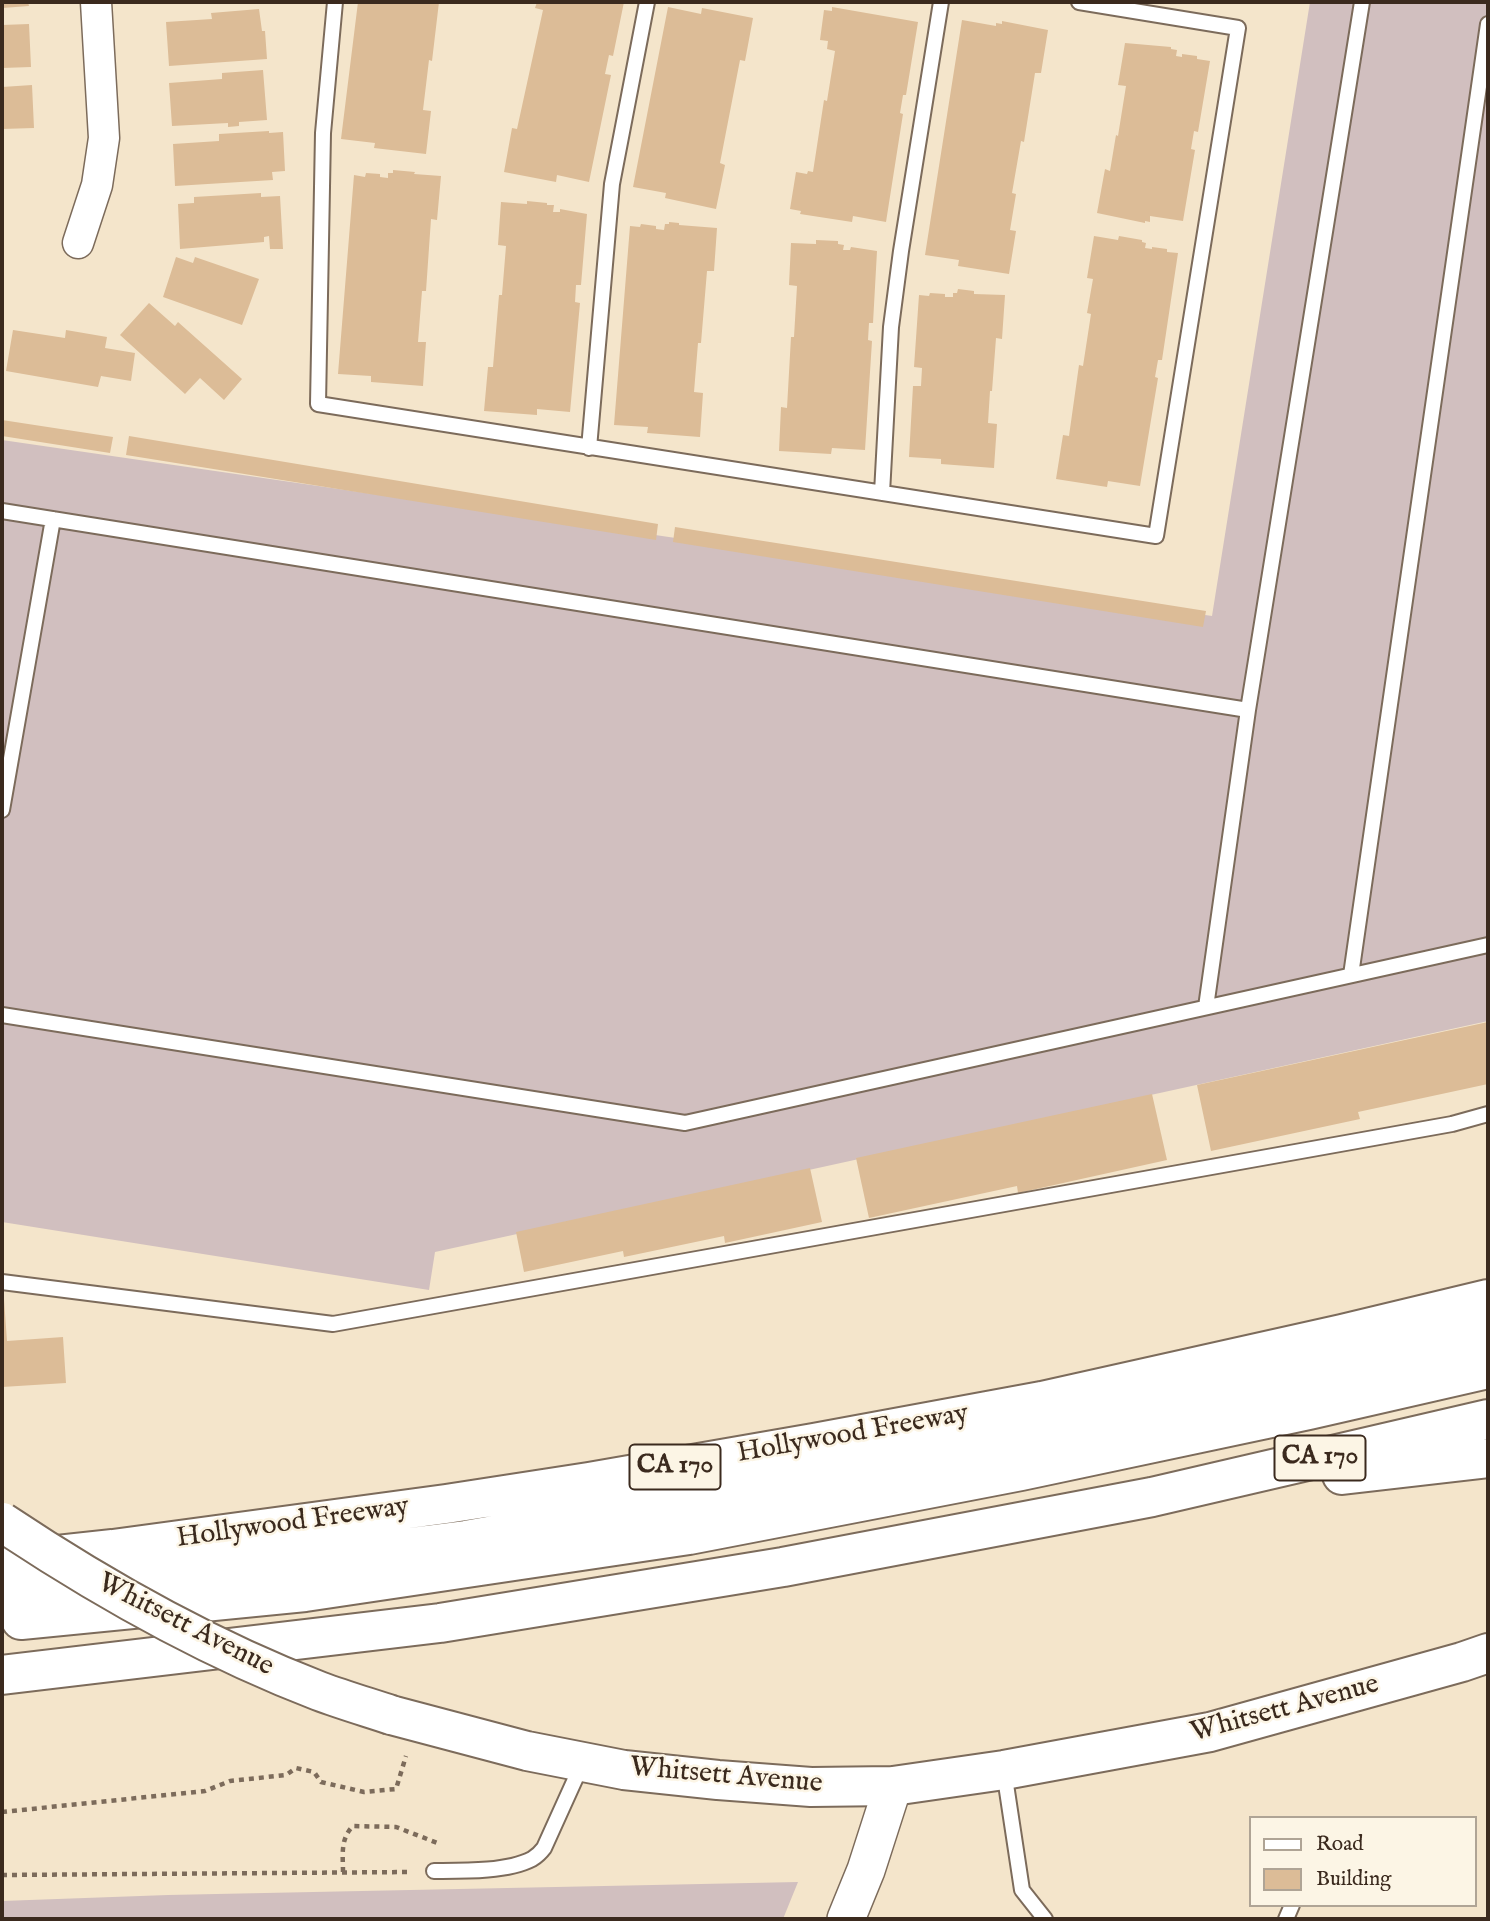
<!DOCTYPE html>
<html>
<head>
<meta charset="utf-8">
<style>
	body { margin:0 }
	#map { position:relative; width:1490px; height:1921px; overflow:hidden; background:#f4e5cb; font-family:"IM FELL English",serif }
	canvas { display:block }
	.frame { position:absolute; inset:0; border:4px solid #3b2a1e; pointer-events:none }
	.legend { position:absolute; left:1249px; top:1816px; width:228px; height:91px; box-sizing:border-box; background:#fcf5e5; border:2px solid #afa495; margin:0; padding:9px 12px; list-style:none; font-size:21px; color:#3b2a1e }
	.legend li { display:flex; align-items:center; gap:14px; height:35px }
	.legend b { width:35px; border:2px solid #afa495 }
</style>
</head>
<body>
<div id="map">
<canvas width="1490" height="1921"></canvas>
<div class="frame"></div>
<ul class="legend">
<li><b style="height:9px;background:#fff"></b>Road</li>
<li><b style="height:19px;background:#dcbc97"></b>Building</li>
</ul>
</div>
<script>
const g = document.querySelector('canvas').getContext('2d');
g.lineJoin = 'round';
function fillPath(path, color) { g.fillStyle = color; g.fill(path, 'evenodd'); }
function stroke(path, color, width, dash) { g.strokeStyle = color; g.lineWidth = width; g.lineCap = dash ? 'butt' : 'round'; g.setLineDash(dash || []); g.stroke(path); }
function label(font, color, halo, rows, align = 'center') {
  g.font = font + ' "IM FELL English",serif'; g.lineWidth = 5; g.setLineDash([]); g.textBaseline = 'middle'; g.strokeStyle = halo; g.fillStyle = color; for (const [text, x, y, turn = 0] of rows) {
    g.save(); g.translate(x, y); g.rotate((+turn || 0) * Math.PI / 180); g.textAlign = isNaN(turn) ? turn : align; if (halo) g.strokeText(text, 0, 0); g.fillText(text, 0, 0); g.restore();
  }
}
fillPath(new Path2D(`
	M1310 2H1488V1021L435 1252 429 1290 2 1222V440L1212 616Z
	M798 1882 783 1919H2V1901L168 1895Z`), '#d1bfbf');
fillPath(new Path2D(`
	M2 2H28L29 6 2 8Z
	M358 2H439L432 61 429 60 423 110 431 111 426 154 374 148 375 143 341 139Z
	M537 2H624L613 56 609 55 605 74 611 75 589 182 557 175 556 182 504 172 512 128 517 129 543 10 535 8Z
	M668 7 701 14 702 8 753 18 745 61 740 60 720 163 725 165 716 209 665 198 666 193 633 187Z
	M832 7 918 22 906 95H903L900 113 903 114 886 222 853 216 852 222 800 214 801 211 790 209 796 172 807 174 808 171 813 172 824 100 827 101 835 51 827 49 828 41 820 40 824 10 832 11Z
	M259 9 262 31H265L267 59 169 66 166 22 212 19 211 13Z
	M962 20 996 26V23L1002 24V21L1048 30 1041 73H1035L1024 142 1021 141 1012 193 1016 194 1010 230 1016 231 1009 274 958 266 959 260 925 255Z
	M29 24 31 67 2 68V25Z
	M1125 43 1171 47V49L1177 50 1176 56 1182 57V54L1197 56V59L1210 61 1198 132 1194 131 1191 149 1195 150 1183 221 1150 216V222L1145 221V223L1097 213 1105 169 1110 171 1116 135 1118 136 1126 86 1118 85Z
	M263 70 267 120 239 122V126L228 127V123L172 126 169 83 222 79V73Z
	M32 85 34 128 2 129V87Z
	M269 131V133L283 132 285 171 272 172 273 180 175 186 173 144 219 141V134Z
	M393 170 415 172 414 174 441 176 437 220 431 219 426 291H422L418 342H426L423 386 371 382V376L338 374 354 175 365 177 366 173 380 174V177L388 178V173H393Z
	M261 193V197L280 196 283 249H270L269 236 264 237V242L180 249 178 204 194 203V197Z
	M527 201 547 203V205H554L553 212H560V209L587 214 581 285H576L575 302 580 303 570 412 537 409V415L484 411 488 367H493L499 295H502L506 246 498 245 501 202 527 204Z
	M669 222 679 223V225L717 228 714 271H707L701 343H698L694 392 703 393 700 437 647 433 648 427 614 425 630 226 640 227 641 224 656 226V229L664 230 665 224H669Z
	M1094 236 1118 240 1119 236 1142 240V242L1146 243 1145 248 1152 249V247L1167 249V252L1178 253 1162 360H1158L1155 377 1158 378 1140 486 1108 481 1107 487 1056 479 1063 435 1069 436 1079 365 1083 366 1091 314 1087 313 1093 279 1087 278Z
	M816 240 838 241V244L844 245 843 250H850L851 247 877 251 873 323H869L868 340 872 341 865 450 832 448 831 454 779 451 781 407 787 408 791 337H794L797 286 789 285 791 243 816 244Z
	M176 257 193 263 195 257 259 279 242 325 163 297Z
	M958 289 974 291V294L1005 295 1002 339 996 338 992 391H990L988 423 997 424 994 468 941 464V459L909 457 913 386H921L922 368 914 367 919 295 929 296 930 293 945 294V297H953V293H957Z
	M149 303 175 326 178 322 242 379 224 400 200 378 185 394 120 335Z
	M13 330 65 338 66 330 107 337 105 348 135 353 131 381 101 376 98 387 6 371Z
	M2 420 113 437 110 453 2 436Z
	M129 436 658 524 656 540 126 455Z
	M675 527 1206 611 1203 627 673 542Z
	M1488 1022V1084L1358 1112 1360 1119 1211 1151 1197 1085Z
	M1152 1094 1167 1160 1018 1193 1017 1186 869 1218 856 1158Z
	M810 1168 822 1222 725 1243 724 1236 624 1257 623 1251 524 1272 516 1232Z
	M2 1299H4L7 1341 63 1337 66 1383 2 1387Z`), '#dcbc97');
const service = new Path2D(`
	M335 2 323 133 318 404 1156 536 1238 28 1079 2
	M589 448 612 184 647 2
	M882 493 891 327 901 251 941 2
	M2 511 1248 710
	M2 810 53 519
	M1351 975 1488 24
	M1206 1007 1248 710 1362 2
	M2 1015 685 1123 1488 945
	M2 1282 333 1324 1452 1124 1488 1114
	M1004 1771 1022 1890 1045 1919
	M434 1871C462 1871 507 1872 532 1859 537 1856 541 1852 544 1848L582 1764
	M1286 1919 1292 1905`);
const minor = new Path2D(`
	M78 243 97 185 104 138 96 2`);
const tertiary = new Path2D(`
	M846 1919 866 1870 893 1786`);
const secondary = new Path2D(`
	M391 1715 527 1751 624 1770 718 1780 811 1787 893 1786 1004 1770 1210 1732 1462 1662 1488 1653`);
const motorway = new Path2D(`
	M1342 1475 1488 1458
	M2 1561 113 1549 446 1504 589 1482 814 1443 1042 1401 1342 1334 1488 1299
	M2 1596 259 1566 466 1540 937 1457 1248 1393 1488 1336
	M21 1620 305 1592 689 1535 1021 1471 1309 1410 1488 1369
	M2 1675 440 1623 783 1567 1152 1497 1488 1419`);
stroke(service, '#7c6b5b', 18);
stroke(minor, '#7c6b5b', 33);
stroke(tertiary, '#7c6b5b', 40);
stroke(secondary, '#7c6b5b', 42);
stroke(motorway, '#7c6b5b', 42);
stroke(new Path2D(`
	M2 1812 205 1791 230 1781 286 1775 296 1768 314 1772 321 1782 364 1792 396 1789 406 1756
	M343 1872C343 1855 340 1839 353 1826L396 1827 440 1844
	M2 1875 410 1872`), '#7c6b5b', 4.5, [5, 5]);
stroke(service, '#fff', 14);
stroke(minor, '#fff', 30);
stroke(tertiary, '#fff', 37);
stroke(secondary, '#fff', 38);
stroke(motorway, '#fff', 38);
const secondaryBridge = new Path2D(`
	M2 1522C101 1588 207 1648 319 1691 343 1700 367 1707 391 1715`);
stroke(secondaryBridge, '#7c6b5b', 42, []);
stroke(secondaryBridge, '#fff', 38);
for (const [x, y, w] of [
	[1320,1458,91],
	[675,1467,91]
]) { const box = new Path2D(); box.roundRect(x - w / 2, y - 22.5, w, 45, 5); g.fillStyle = '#fcf5e5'; g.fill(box); stroke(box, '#3b2a1e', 2); }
label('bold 26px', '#3b2a1e', null, [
	["CA 170",1320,1458],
	["CA 170",675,1467]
]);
label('28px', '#3b2a1e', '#fcf5e5', [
	["Hollywood Freeway",853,1435,-10],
	["Hollywood Freeway",293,1524,-8],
	["Whitsett Avenue",185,1626,27],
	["Whitsett Avenue",1285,1710,-15],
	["Whitsett Avenue",726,1777,5]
]);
</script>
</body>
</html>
